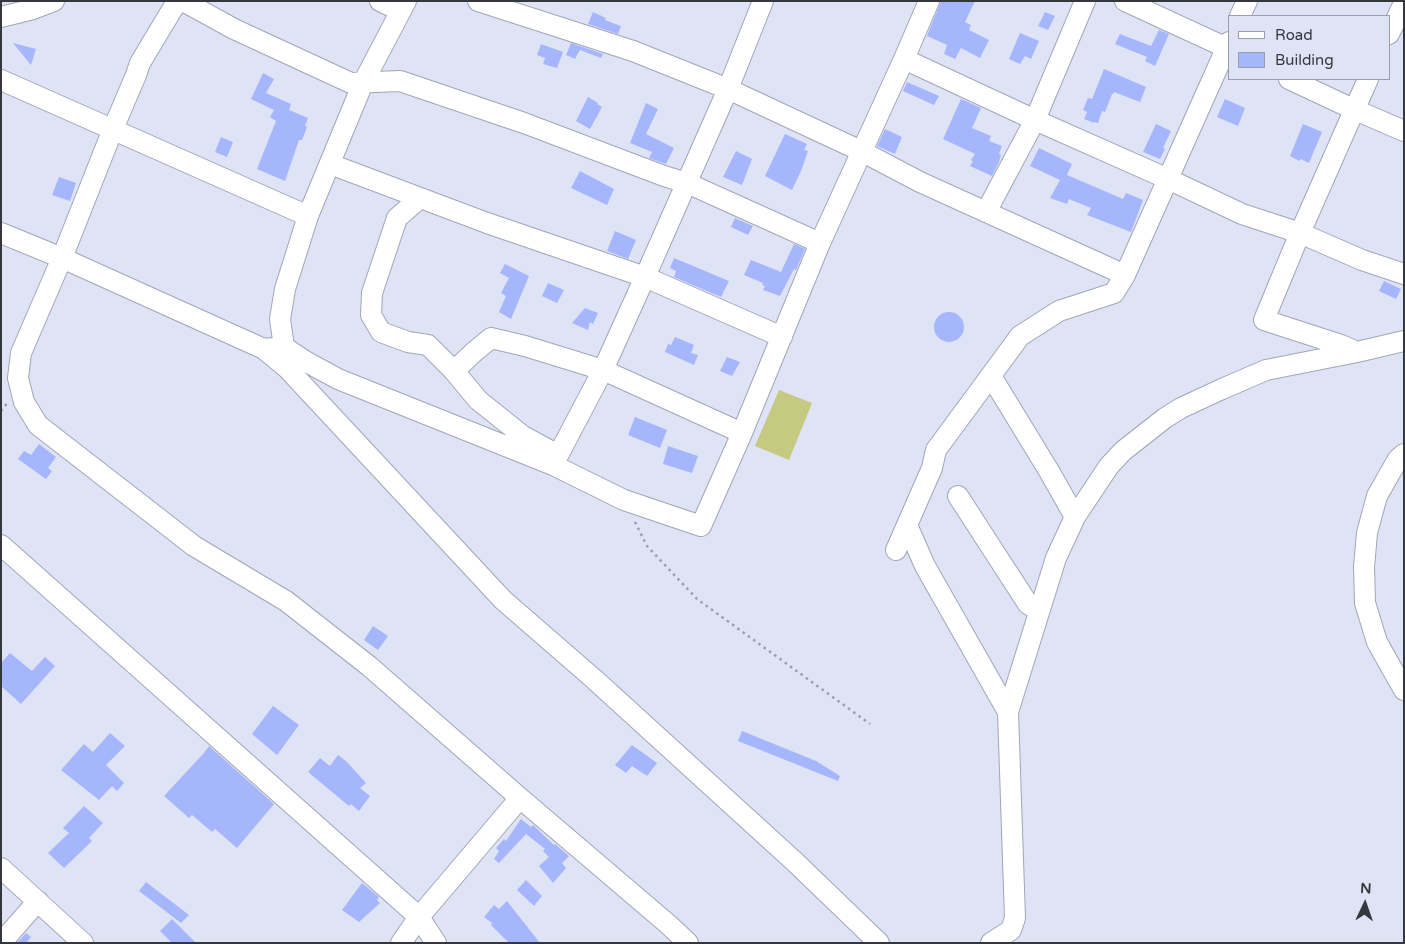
<!DOCTYPE html>
<html>
<head>
<meta charset="utf-8">
<style>
	body { margin:0 }
	#map { position:relative; width:1405px; height:944px; overflow:hidden; background:#dee3f5; font-family:"Varela Round",sans-serif }
	canvas { display:block }
	.frame { position:absolute; inset:0; border:2px solid #35373e; pointer-events:none }
	.legend { position:absolute; left:1228px; top:15px; width:162px; height:65px; box-sizing:border-box; background:#dee3f5; border:1px solid #9a9eac; margin:0; padding:6px 9px; list-style:none; font-size:15px; color:#35373e }
	.legend li { display:flex; align-items:center; gap:10px; height:25px }
	.legend b { width:25px; border:1px solid #9a9eac }
	.north { position:absolute; left:1340px; top:879px; width:50px; height:50px; -webkit-text-stroke:4px #dee3f5; paint-order:stroke; rotate:3deg; font-size:14px; font-weight:700; line-height:20px; text-align:center; color:#35373e }
	.north::after { content:''; display:block; margin:auto; width:18px; height:22px; background:#35373e; clip-path:polygon(50% 0,100% 100%,50% 72%,0 100%) }
</style>
</head>
<body>
<div id="map">
<canvas width="1405" height="944"></canvas>
<div class="frame"></div>
<ul class="legend">
<li><b style="height:6px;background:#fff"></b>Road</li>
<li><b style="height:14px;background:#a6b6fc"></b>Building</li>
</ul>
<div class="north">N</div>
</div>
<script>
const g = document.querySelector('canvas').getContext('2d');
g.lineJoin = 'round';
function fillPath(path, color) { g.fillStyle = color; g.fill(path, 'evenodd'); }
function stroke(path, color, width, dash) { g.strokeStyle = color; g.lineWidth = width; g.lineCap = dash ? 'butt' : 'round'; g.setLineDash(dash || []); g.stroke(path); }
fillPath(new Path2D(`
	M779 390 812 403 789 460 755 446Z`), '#c6c981');
fillPath(new Path2D(`
	M941 1H975L965 22 971 25 969 30 989 40 980 58 961 48 955 59 944 54 947 45 927 36Z
	M593 12 606 18 605 20 621 26 618 34 588 24Z
	M1045 12 1055 16 1048 30 1038 26Z
	M1159 30 1169 34 1155 66 1145 61 1147 57 1115 44 1120 34 1151 46Z
	M1020 33 1039 41 1031 59 1025 56 1020 64 1009 59Z
	M13 43 36 49 31 65Z
	M571 43 603 54 601 58 580 50 575 59 566 55Z
	M541 44 563 52 557 68 543 64 545 58 537 55Z
	M1104 69 1146 87 1140 102 1114 92 1113 94H1112L1105 112 1102 111 1098 123 1094 122V123L1084 119 1087 112 1083 110 1088 98 1092 99Z
	M263 73 274 79 266 93 291 104 289 110 308 118 305 126 307 127 302 140H299L285 181 257 169 276 121 270 117 274 110 251 99Z
	M907 82 939 96 934 105 903 91Z
	M588 97 598 103 597 104 602 107 590 129 576 121Z
	M961 99 981 108 972 128 991 136 989 141 1002 146 999 154 1001 155 999 162 992 176 970 166 973 161 971 160 975 154 943 139Z
	M1225 99 1245 108 1238 126 1217 117Z
	M646 103 658 109 646 134 674 148 666 164 649 158 652 152 630 143Z
	M1156 124 1171 131 1163 148 1165 149 1160 159 1143 152Z
	M1303 124 1322 132 1309 163 1301 159 1299 161 1290 156Z
	M885 129 902 137 895 154 877 146Z
	M785 134 807 144 804 150 808 151 801 171 792 190 765 176Z
	M221 137 233 142 227 157 215 152Z
	M1039 148 1072 164 1067 175 1123 199 1126 193 1143 200 1131 232 1087 215 1091 208 1069 199 1067 204 1050 198 1060 180 1030 166Z
	M736 151 752 159 742 185 723 177Z
	M580 171 614 189 607 205 571 188Z
	M59 177 76 183 70 201 52 195Z
	M735 218 753 226 748 235 731 227Z
	M615 231 636 240 628 259 607 251Z
	M794 244 805 249 796 270 794 269 780 296 763 290 765 286 762 285 763 283 744 275 751 260 781 272Z
	M674 258 729 281 721 297 674 277 676 271 670 268Z
	M505 264 529 276 511 319 499 312 506 296 501 293 509 278 500 273Z
	M1384 281 1401 289 1396 299 1379 291Z
	M548 283 564 290 557 303 542 296Z
	M585 308 598 313 593 324 590 322 588 330 572 323Z
	M934 327a15 15 0 1 1 30 0a15 15 0 1 1-30 0Z
	M675 337 694 345 691 353 698 355 694 365 665 352 668 344 671 345Z
	M727 357 740 362 732 376 720 371Z
	M635 417 667 430 660 448 628 435Z
	M39 444 56 457 48 468 52 471 46 479 18 459 24 451 31 455Z
	M668 446 698 456 692 473 663 464Z
	M373 626 388 636 378 650 364 640Z
	M10 653 32 671 45 657 55 666 21 704 1 686V663Z
	M273 706 299 725 277 755 252 734Z
	M742 731 816 761 840 776 838 781 738 741Z
	M110 733 125 746 106 765 124 783 117 791 112 786 99 800 61 770 84 744 93 752Z
	M632 745 657 763 647 776 632 766 626 773 615 765Z
	M209 746 274 804 237 848 215 829 212 832 192 815 189 818 164 796 204 753Z
	M338 755 347 762 366 783 360 788 370 796 359 811 351 804 349 806 308 772 320 758 330 766Z
	M84 806 103 823 89 838 92 841 64 868 48 853 69 833 63 828Z
	M521 819 531 827 533 825 554 845 555 844 569 856 562 863 566 868 553 883 539 866 549 857 543 851 545 849 526 834 499 863 494 859 499 851 496 848 504 839 506 841Z
	M526 880 542 896 534 906 517 890Z
	M146 882 189 915 181 923 139 891Z
	M362 883 379 897 377 900 380 903 359 922 342 910Z
	M507 901 540 943H509L491 925 492 923 484 917 494 905 499 909Z
	M172 919 196 943H172L160 931Z
	M26 933 31 937 26 943H17Z`), '#a6b6fc');
const minor = new Path2D(`
	M179 1 173 8 140 63 136 75 113 129 62 258 21 353 18 378 24 402 38 425 194 546 286 601 369 666 520 798 669 925 688 943
	M183 1 234 29 351 83 400 81 524 123 664 176 687 183 820 243
	M380 1 401 11
	M478 1 633 51 728 89 861 151 920 182 1125 275
	M1125 1 1229 49
	M1240 16 1247 1
	M1 17 33 9 54 1
	M1389 34 1404 3
	M904 59 1035 120 1168 179 1242 214 1300 233 1362 260 1404 274
	M1289 79 1353 109 1404 131
	M1 80 308 216
	M330 164 487 223 645 277 782 337
	M420 198 397 218 372 293 371 315 381 332 408 342 428 345 454 371
	M986 212 1035 120 1085 1
	M1 233 62 258 264 349 287 368 503 600 594 679 795 862 879 943
	M284 347 280 319 285 289 308 216 363 83 406 1
	M264 349 284 347 305 361 338 379 553 465 624 500 701 526 742 433 820 243 904 59 929 1
	M1357 352 1341 345 1264 320 1300 233 1368 79
	M991 376 1049 471 1075 517
	M1404 454 1398 459 1377 496 1367 533 1364 567 1365 603 1377 642 1404 690
	M558 455 523 436 478 400 454 371 474 352 491 338 525 346 603 370 742 433
	M553 465 603 370 645 277 728 89 763 1
	M958 496 1028 604 1039 611
	M907 525 925 566 1008 712
	M1 545 419 917 436 943
	M896 550 932 468 936 450 1020 336 1059 311 1114 293 1125 275 1229 42
	M1 868 83 943
	M1 943 38 901
	M401 943 419 917 520 798
	M991 943 1011 930 1015 918 1008 712 1056 558 1075 517 1109 466 1123 451 1165 418 1181 408 1222 389 1266 370 1357 352 1404 341`);
stroke(minor, '#a1a6b7', 22);
stroke(new Path2D(`
	M1 411 8 402
	M635 522 647 546 697 599 870 724`), '#9a9eac', 2.5, [2.5, 4]);
stroke(minor, '#fff', 20);
</script>
</body>
</html>
